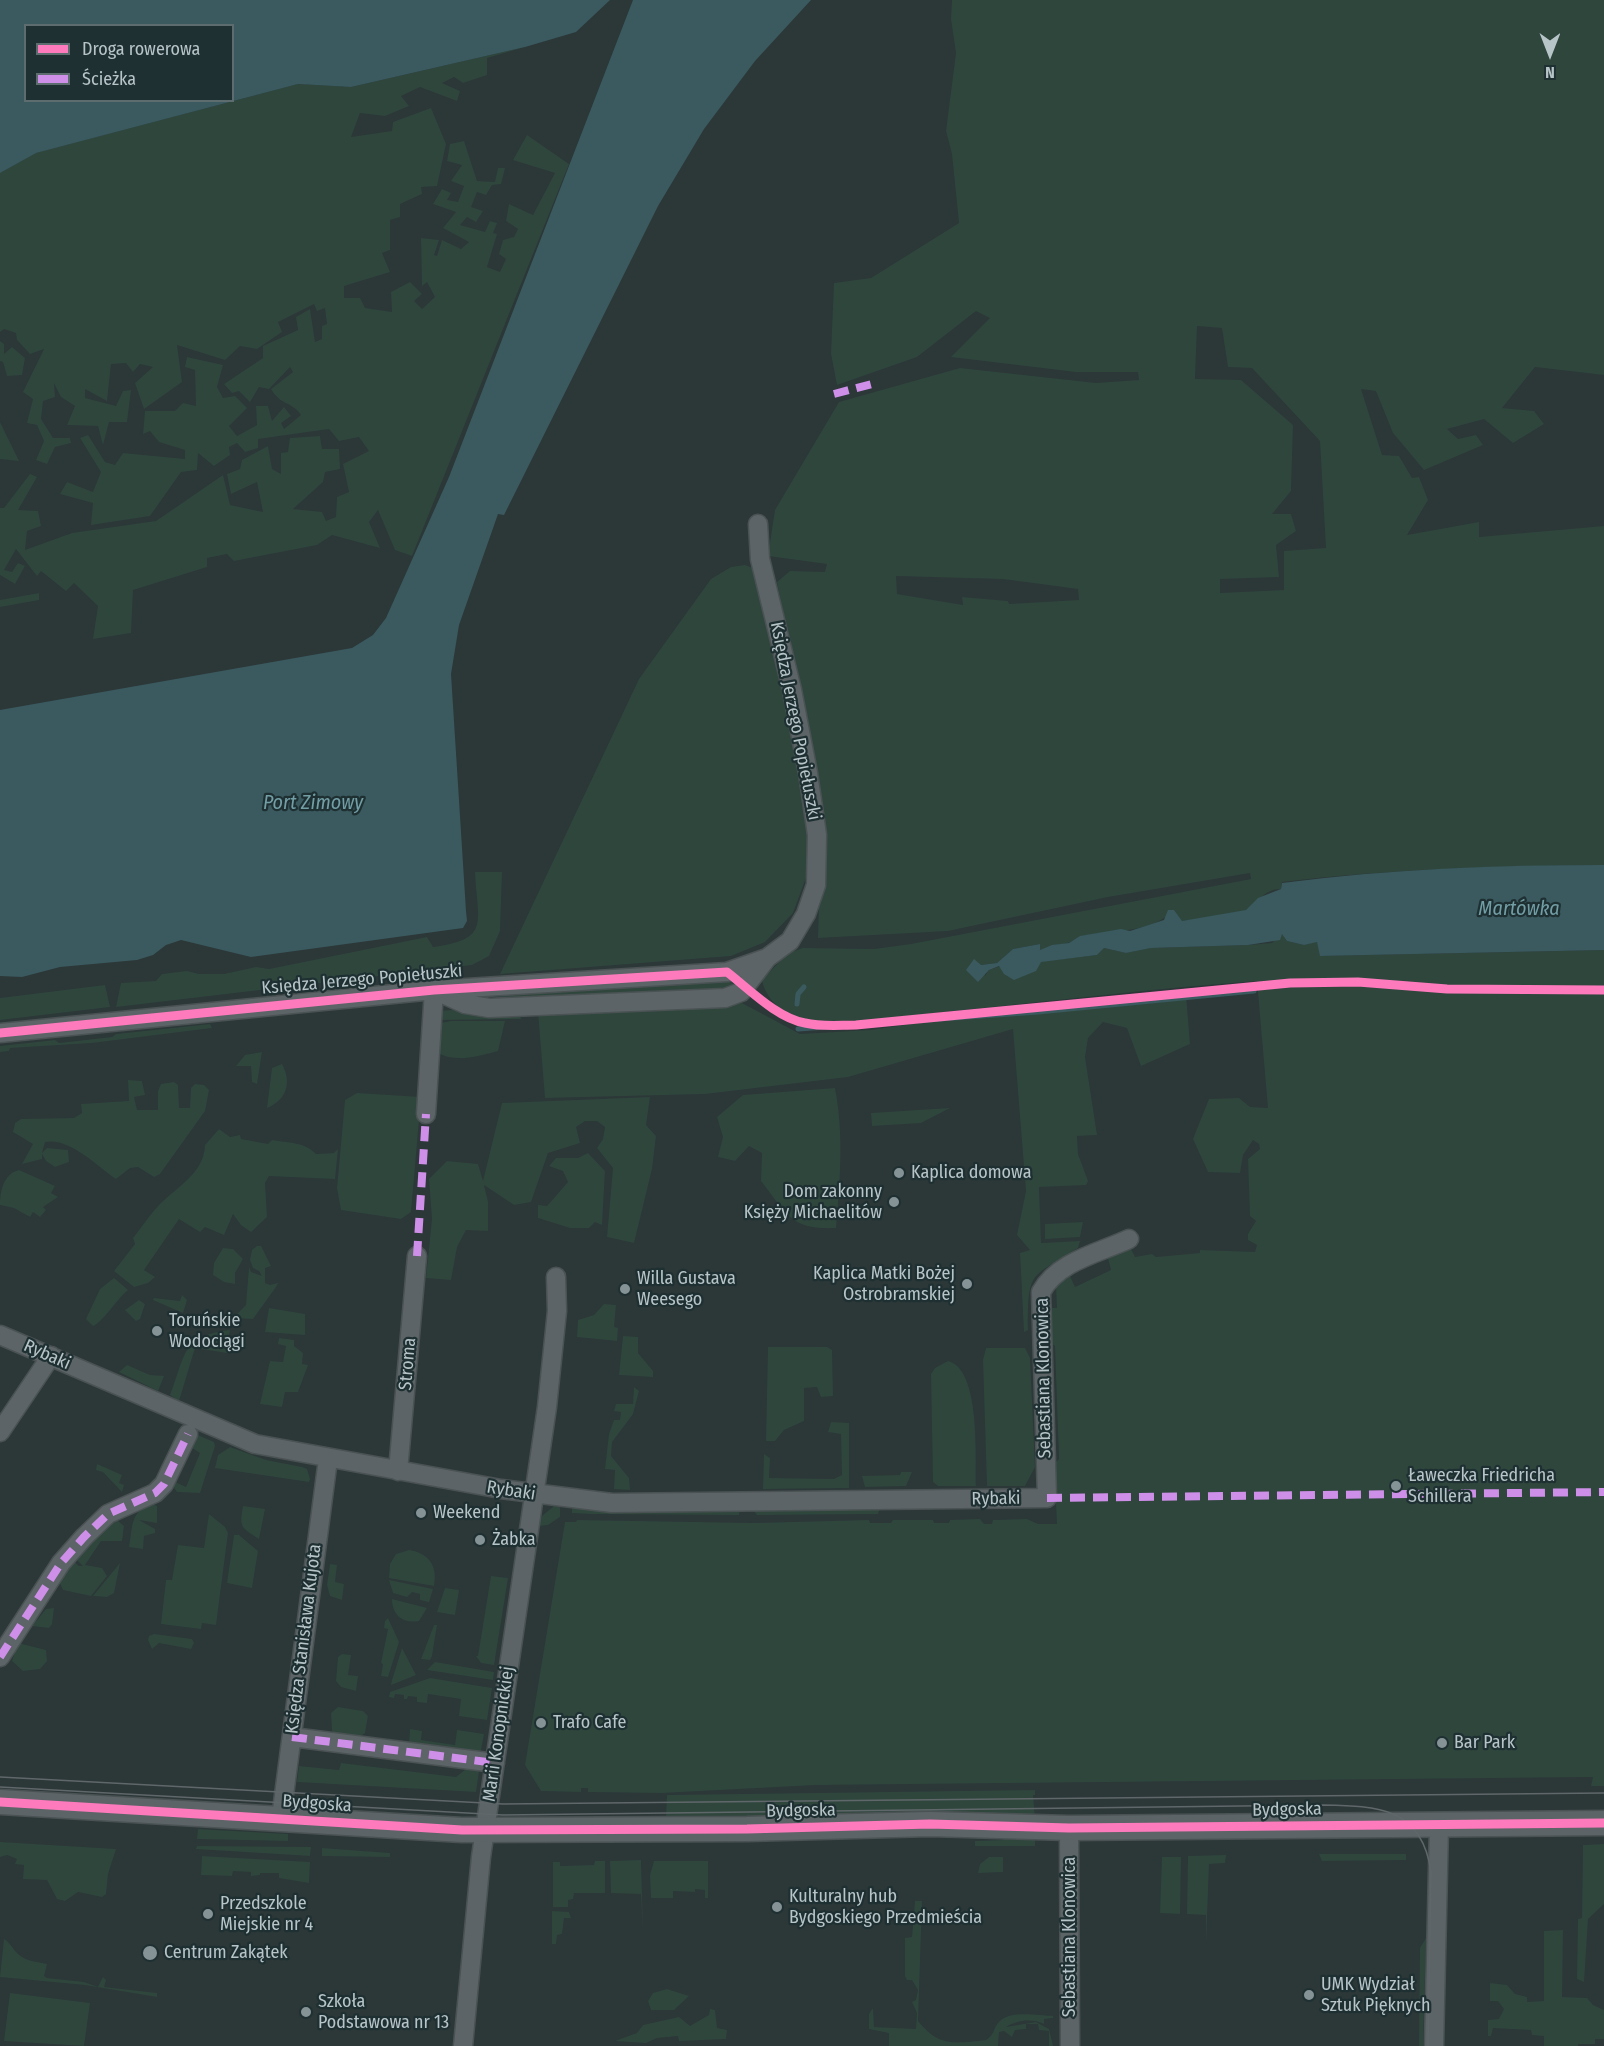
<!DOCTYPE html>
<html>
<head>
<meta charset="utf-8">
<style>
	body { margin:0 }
	#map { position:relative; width:1604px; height:2046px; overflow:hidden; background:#2c3738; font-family:"Fira Sans Condensed",sans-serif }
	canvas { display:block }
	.legend { position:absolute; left:24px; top:24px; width:210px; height:78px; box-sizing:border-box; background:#1f3033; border:2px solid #5c6c6f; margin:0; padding:8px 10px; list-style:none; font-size:18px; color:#b7c5c9 }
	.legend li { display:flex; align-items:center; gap:12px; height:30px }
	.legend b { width:30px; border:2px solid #5c6c6f }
	.north { position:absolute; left:1520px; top:24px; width:60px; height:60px; -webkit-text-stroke:4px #1f3033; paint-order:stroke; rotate:180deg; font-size:16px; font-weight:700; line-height:24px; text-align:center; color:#b7c5c9 }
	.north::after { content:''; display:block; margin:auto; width:21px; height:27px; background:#b7c5c9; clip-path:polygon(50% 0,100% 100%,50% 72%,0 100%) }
</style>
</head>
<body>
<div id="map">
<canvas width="1604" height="2046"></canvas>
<ul class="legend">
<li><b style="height:8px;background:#fd7abc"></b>Droga rowerowa</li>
<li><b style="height:8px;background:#ce8fe9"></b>Ścieżka</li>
</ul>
<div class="north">N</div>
</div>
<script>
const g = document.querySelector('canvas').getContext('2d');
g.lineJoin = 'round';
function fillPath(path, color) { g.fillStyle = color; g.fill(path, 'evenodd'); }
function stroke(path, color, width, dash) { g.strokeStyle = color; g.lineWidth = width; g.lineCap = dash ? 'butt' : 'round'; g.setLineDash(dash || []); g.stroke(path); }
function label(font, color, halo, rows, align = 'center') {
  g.font = font + ' "Fira Sans Condensed",sans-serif'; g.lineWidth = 4.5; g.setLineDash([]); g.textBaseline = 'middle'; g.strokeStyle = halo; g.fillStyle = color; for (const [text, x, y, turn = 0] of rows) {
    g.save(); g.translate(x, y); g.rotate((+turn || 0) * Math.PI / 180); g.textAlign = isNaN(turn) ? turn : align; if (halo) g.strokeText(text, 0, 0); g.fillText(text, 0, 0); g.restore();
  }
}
fillPath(new Path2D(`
	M952 0H1604V375L1535 367 1502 408 1534 411 1544 424 1513 443 1484 419 1447 429 1458 439 1476 435 1483 445 1424 470 1393 433 1376 391 1361 389 1382 455 1399 456 1412 478 1419 477 1428 500 1407 535 1479 522V537L1604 526V865C1496 866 1389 869 1282 882L1281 889C1264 889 1259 902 1246 910 1229 920 1200 919 1181 921L1174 910C1152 933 1114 930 1083 936 1077 937 1073 942 1067 943 1057 946 1049 946 1040 951V944L1013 949 997 963 981 965 985 976 989 970 1000 966 1097 955 1104 948 1126 953 1151 948 1248 945 1272 943 1282 933 1287 941 1304 945 1317 941 1321 956 1604 950V1786H1591L1593 1777 815 1785 662 1793 588 1792V1788H581V1792L541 1791 525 1765 565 1522H576L577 1520 754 1523 869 1520 870 1523H891L893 1520H933L934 1523H949L950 1520 980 1519 984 1524H992L993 1520 1027 1519 1038 1524H1057L1054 1464 1059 1459 1055 1346 1048 1341V1308H1057L1056 1287 1070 1276 1075 1287 1111 1270 1108 1258 1130 1247 1135 1257 1152 1254 1156 1257 1200 1253V1250L1255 1252 1257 1245 1248 1240V1234L1256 1221 1250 1216 1248 1159 1260 1149 1259 1144 1253 1140 1243 1155 1240 1173 1208 1172 1193 1139 1209 1099 1239 1098 1250 1107 1268 1108 1257 981C1155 988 1054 1001 952 1011 909 1016 848 1027 806 1021 786 1018 765 999 762 980L788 953 803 948 874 949 911 944 1251 879 1250 873 1108 897 948 931 818 938 822 806 777 582 790 571 825 572 827 564 768 556 775 510 839 402 960 368 1096 383 1139 380 1138 372H1076L951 357 990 318 976 311 917 357 837 385 831 354 834 283 871 278 959 223 952 154 946 131 956 53 951 19ZM1197 326 1222 328 1228 367 1252 368 1320 441 1326 548 1284 551V590L1220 593V579L1279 577 1276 545 1296 531 1291 514H1272L1291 491 1293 425 1241 380 1195 379ZM896 576 1003 579 1078 589 1079 600 1009 604 1008 601 962 597 963 605 897 594Z
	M525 47 487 58V75L463 83 454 77 442 83 460 91 457 101 420 87 401 96 409 106 385 116 360 113 351 137 392 131 393 122 431 108 446 144 437 186 421 187 422 194 400 204V217L390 220V250L382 253 390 272 344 286V298H360L365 308 392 312 391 292 410 282 422 294 414 301 422 309 435 297 427 282 422 286 421 238 439 240 434 255 437 256 442 240 461 249 469 242 443 228 456 212 433 204 442 189 451 193 447 200 458 202 464 186 451 181 462 165 447 161 450 144 464 141 477 181 495 182 498 168H505L501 184 492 185 486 195 477 192 471 207 483 211 476 222 467 217 460 225 485 232 490 221 497 223 493 233 497 234 487 267 500 272 506 259 499 254 503 240 514 237 518 229 506 221 509 204 533 215 555 173 513 160 527 135 569 164 412 556 395 550 378 510 369 522 380 548 332 535 317 545 234 561 227 554 207 558V567L133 590 131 633 93 639 98 606 74 583 66 591 41 571 37 576 16 549 4 570 12 572 18 563 25 566 15 584 0 575V508H4L30 474 37 477 18 510 38 511 41 526 27 531 25 550 72 533 156 521 223 475 230 505 263 512 257 482 231 494 227 474 240 469 242 460 268 446 272 469 281 474V453L288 452 290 438 320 436 322 449H339L340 469 325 472 323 482 293 509 322 512 326 521 336 517 337 497 349 492 343 464 369 451 359 437 339 441 329 429 258 439V448L245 452 237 443 229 447 230 455 214 466 198 453 197 470 181 472 150 516 91 525 93 503 60 494 67 482 93 492 101 472 80 438 88 435 105 462 115 465 123 453 185 459V450L159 442 150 431 143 434 145 411H175L183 403 196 406 195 370 185 367 187 357 223 365 217 387 223 398 235 396 247 408 229 426 237 436 257 425 256 406H268L272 421 284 407 291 416 281 423 284 429 301 415C291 401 281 406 271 389L293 372 290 367 269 389 259 387 250 402 239 391 232 393 224 384 263 358V346L298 330 296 317 310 309 315 342 322 339V326L327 324 325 308 317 311 314 304 278 322 282 332 257 349 240 346 225 360 177 345 182 382 144 409 135 383 153 367 140 364 133 372 126 363 111 364 107 401 85 389V398L116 406 123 391 131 390 127 422H109L103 445 98 426 67 425 75 406 61 397 54 383 55 397 43 401 41 419 53 438H70L71 443 55 447 47 464 36 460 44 441 37 425 27 423 33 399 23 392 44 349 30 354 17 340 16 333 4 329 0 332V173L35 153 298 84 351 87Z
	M0 341 4 344V354L12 347 25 358 22 375 7 376 3 362 0 361Z
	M0 422 19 461 0 459Z
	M745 565 753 568 785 693 809 838 807 875 793 913 765 942 731 956 500 974 639 679 711 579 731 567Z
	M39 593V600L0 607V600Z
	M475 872H502L500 931 489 956 472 965 116 1007 121 983 156 981 162 974 187 971 199 974H224L256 967 269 969 427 937 433 947C492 939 477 922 475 872Z
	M717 978 732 982 736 988 732 993 490 1003V999L496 997 583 986Z
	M105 985 110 1007 0 1020V998Z
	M1186 995 1190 1044 1141 1066 1127 1028 1103 1022 1088 1038 1085 1057 1097 1135 1077 1136 1078 1154 1088 1181 1086 1185 1039 1187 1041 1243 1080 1241 1078 1248C1030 1279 1028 1269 1028 1330L1024 1332 1020 1253 1030 1250 1017 1235 1026 1191 1013 1029 848 1077 705 1094 545 1098 538 1012 742 1003 800 1034 870 1030 989 1013Z
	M451 1010 519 1012 521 1019 438 1020 440 1011Z
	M451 1021H505L498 1051C480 1056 455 1063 438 1053V1033L441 1023Z
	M210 1024 212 1028 92 1043 10 1048 9 1051 0 1052V1046L55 1040 59 1043 112 1037 116 1034Z
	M262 1052 257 1084 252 1082 251 1066H236L245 1055Z
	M282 1064C292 1082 287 1100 267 1108L272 1068Z
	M128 1080 142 1081 145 1095 134 1097 137 1110H158V1091L161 1084 174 1082 178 1085 179 1108H190L191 1088 195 1084 204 1085 209 1090 205 1111 160 1174 154 1177 138 1167 130 1168 116 1179C97 1166 69 1137 45 1142L42 1153 47 1148 68 1150 69 1162 55 1167 46 1161 42 1154V1159L22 1164 33 1144 13 1132 15 1123 21 1119 74 1118 82 1113 81 1104 129 1101Z
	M835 1088C844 1135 840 1181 836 1228 790 1230 787 1214 761 1181L762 1153 749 1146 735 1161 718 1157 723 1137 717 1117 743 1095Z
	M357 1093 421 1097 411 1212 401 1219 341 1210 337 1188 345 1100Z
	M650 1097 646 1125 656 1136 652 1169 634 1243 607 1237 613 1168 597 1148 603 1139 605 1127 597 1121H585L576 1127 580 1143 548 1153 531 1202 514 1205 484 1185 488 1202V1231L466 1230 457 1247 451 1280 426 1278 432 1219 429 1179 447 1161 478 1164 483 1181 502 1103Z
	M950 1108 921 1123 872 1126 871 1113Z
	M219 1129 230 1137 240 1135 241 1139 268 1144 272 1140C289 1143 305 1142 316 1154L334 1153 338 1149 335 1179 269 1176 265 1183 267 1217 251 1232 241 1225 233 1214 224 1235 205 1227 200 1232 179 1219 144 1270 155 1277 148 1283 134 1287 114 1271 135 1244 133 1238C142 1227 150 1214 160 1204 178 1186 204 1173 205 1145Z
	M588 1153 605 1171 602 1225 595 1222 589 1228H570L538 1218V1205L547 1206 568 1182 563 1171 549 1166 556 1158H578Z
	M19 1170 55 1186 51 1193 58 1197 43 1207 46 1210 40 1217 33 1212 30 1217 14 1208 0 1205C0 1192 3 1174 19 1170Z
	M1083 1222 1080 1237 1045 1239V1224Z
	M257 1246H261L271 1266 265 1268V1283L270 1285 278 1283 276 1287 253 1319 233 1318 246 1305 249 1267 251 1272 262 1276 259 1271 253 1268 250 1260 252 1250Z
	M223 1248 233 1249 243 1259 235 1273V1284L224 1282 213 1275 214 1263Z
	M114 1278 128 1290C118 1298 102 1323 93 1326L86 1319 100 1289Z
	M182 1295 187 1300 183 1313 153 1300 154 1298 180 1301Z
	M139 1300 145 1304 140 1319 136 1321 125 1310Z
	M604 1304 616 1305 614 1327 618 1328 617 1341 577 1337 578 1320 594 1315Z
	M269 1308 305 1314V1335L265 1332Z
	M230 1330 227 1353 195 1348 179 1401 170 1395C186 1354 181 1336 230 1330Z
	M623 1336 638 1337V1353L653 1371V1377L619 1375Z
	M279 1338 294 1340V1346L303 1353 302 1364 308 1365 298 1392H285L282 1407 260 1404 270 1361 283 1362 286 1346 278 1344Z
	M768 1347H827L832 1350 833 1396 821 1397 817 1387 804 1388V1421L784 1430 775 1441H766Z
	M986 1348H1025L1030 1358 1035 1467 1025 1486H987L983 1360Z
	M948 1361C981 1369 975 1458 976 1486H938L933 1482 931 1374 935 1368Z
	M127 1365 150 1375 164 1376 158 1391 119 1372Z
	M634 1387 639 1391 633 1414 612 1442 611 1456 629 1478 630 1490 614 1489 615 1470 605 1469 609 1434 614 1420H620L621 1412 614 1411 616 1404H633Z
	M831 1422 849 1423V1488L763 1489 764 1454 770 1458 769 1478 834 1479 842 1475 841 1434 828 1432Z
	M193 1433 214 1442 215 1446 200 1493 177 1492 172 1485 173 1481 186 1487 200 1453 189 1446Z
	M230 1447 266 1460 302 1467 307 1469 310 1479 309 1482 215 1468 218 1455Z
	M97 1464 122 1475 119 1483 124 1485 122 1492 103 1472 96 1470Z
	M901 1472H912L906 1486 865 1487 862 1476 900 1475Z
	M150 1503 157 1506V1523L139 1520 155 1529V1533L144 1536 143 1549 129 1547C133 1525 130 1514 150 1503Z
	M243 1506 265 1509 259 1539C241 1527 239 1528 243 1506Z
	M554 1506 560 1507V1517L548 1525 538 1526 542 1516Z
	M572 1508 740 1510 739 1515 591 1514 572 1513Z
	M880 1508 878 1514 757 1515 753 1510Z
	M209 1514 225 1527 228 1533 216 1625 202 1623 201 1629 161 1624 166 1580H172L178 1545 204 1548Z
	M117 1520 124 1526 122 1541H101L85 1565 102 1568 107 1576 91 1596 63 1590 59 1581 72 1560 79 1566H83L74 1557 110 1522Z
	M234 1535H239L258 1551 252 1588 227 1583Z
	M409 1550C429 1553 438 1566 434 1586L389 1578 390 1564 396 1554Z
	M120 1563 114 1593 107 1597 93 1596Z
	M330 1564 337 1565 335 1582 344 1584 342 1600 330 1596 327 1585Z
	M491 1576 508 1578 494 1665 481 1663 476 1656H478Z
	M389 1580 433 1589 429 1602 420 1600V1594L412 1592 407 1597 393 1593Z
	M445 1588 459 1590 455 1615 437 1612Z
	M392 1599 427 1608 419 1621C404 1624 392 1616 392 1599Z
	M54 1608 52 1624 49 1628 32 1626 46 1609Z
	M388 1618 399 1642 388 1677 381 1676 383 1664 381 1663 388 1629 384 1628 385 1621Z
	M434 1625H437L432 1656 430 1660 421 1659Z
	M154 1634 192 1639 194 1643 191 1649 159 1643 152 1649 148 1640 149 1636Z
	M18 1643 46 1650 47 1661 40 1669 23 1671 12 1661Z
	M402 1648 416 1675 391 1685 392 1680Z
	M342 1654 351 1655 348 1675 358 1676 356 1691 341 1687 336 1681 338 1657Z
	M435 1662 494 1672 493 1680 427 1670Z
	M430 1678 492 1688 487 1720 459 1716 461 1699 428 1694 427 1703 417 1702V1697L408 1696 407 1699H404V1695L395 1694 394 1698 389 1697 390 1692Z
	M338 1707 363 1711 368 1716 365 1733 356 1739 338 1736 332 1731 331 1713Z
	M410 1729 422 1731 421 1740 455 1745 457 1730 484 1734 480 1755 409 1746Z
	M341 1763 456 1777 466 1769 479 1771 476 1792 297 1782 299 1766 339 1770Z
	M1035 1790V1795H1033L1035 1819 614 1825V1817L666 1816 667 1795Z
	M198 1829 288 1834V1841L197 1839Z
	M1004 1834H1008L1010 1840 1035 1838V1846H975V1841L1003 1840Z
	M0 1842 116 1849 108 1874 106 1894 102 1897 78 1892 65 1901 57 1899 47 1880 23 1879 24 1865 15 1864 17 1859 7 1855 0 1857Z
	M1604 1844V1904L1588 1919 1584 1982 1577 1979 1578 1919 1582 1918 1583 1845Z
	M197 1846 311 1847 310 1856 196 1849Z
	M322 1848 390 1853V1857L322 1856Z
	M1319 1854H1406V1860L1322 1861Z
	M1226 1855 1225 1863 1209 1864 1206 1945V1915L1187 1914 1188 1856Z
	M202 1856 310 1862 309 1883 279 1878V1873H260V1875L251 1876V1872L233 1871 232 1876 201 1875Z
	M989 1857H1003V1872L978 1873 980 1864Z
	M1162 1857H1181L1180 1914 1160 1913Z
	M641 1860 643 1933 641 1894 611 1893 610 1861Z
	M595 1861H605V1893H574L573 1899 568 1900V1907H553V1862H560V1866L594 1865Z
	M654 1861H708V1898H705V1890L695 1889V1892L673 1891V1898H651L650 1875Z
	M915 1901H922L918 2021C939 2046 951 2044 986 2040 995 2035 993 2027 1000 2021 1011 2010 1039 2016 1053 2016V2018L1044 2019V2024C1032 2018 1017 2020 1006 2027L1036 2022 1049 2029 1053 2046H1049V2031L1039 2030 1038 2024H1026V2029L1015 2030 1012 2037 1004 2031 999 2032 998 2046H889V2033L869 2029V2014L873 2008 874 2027 916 2029 917 2013 912 2002 916 2000 918 1990 912 1980H907L905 1976V1938L912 1937Z
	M552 1911 569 1912 571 1918H564L562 1934 557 1935 556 1944H552Z
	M1563 1930 1562 1997 1587 1998 1593 2005 1604 2010V2039H1595V2044H1578V2046H1544V2036L1532 2035 1531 2030 1493 2028 1491 2036H1488V2020L1499 2019 1504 2009 1498 2001H1490V1983L1507 1985 1515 1994 1527 1997V2002L1544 2001V1931Z
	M0 1937C10 1941 11 1947 18 1954 25 1961 38 1962 47 1964L44 1976 47 1978 84 1982 98 1987 103 1977 106 1980 104 1987 157 1993V1997L85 1985 0 1977 4 1939Z
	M1426 1938 1423 2046H1419L1420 1948Z
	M667 1989 689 1996 674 2010H651L648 2001 653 1993Z
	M10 1993 90 2003 84 2046 4 2041Z
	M710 2009 715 2010 717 2028 727 2030 726 2039 679 2041 678 2036 657 2038 646 2043 615 2041 637 2033 643 2025 679 2017 690 2026 709 2015Z`), '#2f463d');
fillPath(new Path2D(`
	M0 0H610L576 32 525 47 351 87 298 84 36 153 0 173ZM26 26H232V100H26Z
	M633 0H811L755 61 704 129 658 206 504 515 498 514 459 625 451 674 466 911 467 921 463 928 251 957 181 940 166 945 153 955 137 960 60 967 22 977 0 976V710L352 648 373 635 386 618 449 477Z
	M1604 865V950L1320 956 1317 942 1304 945 1287 941 1282 934 1280 940 1248 945 1151 948 1126 953 1104 948 1097 955 1041 962 1036 971 1014 980 1004 974 999 966 989 970 978 982 966 970 974 959 981 965 997 963 1013 949 1040 944V950L1052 945 1069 943 1080 936 1121 929 1130 931 1164 920 1168 910H1174L1182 921 1246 910 1258 898 1281 889 1282 883C1389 869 1496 865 1604 865Z`), '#3a5a5f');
stroke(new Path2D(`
	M797 1004 798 994 804 987
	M798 1029 1038 1012 1254 991`), '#3a5a5f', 5);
const minor = new Path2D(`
	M0 1033 434 990 727 972 767 958 790 941 806 914 816 885 817 835 808 773 792 690 760 559 758 524
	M426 1114 434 990 465 1004 489 1008 725 998 741 992 767 958
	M0 1335 255 1444 501 1489 612 1503 1047 1498 1041 1292C1058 1261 1099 1253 1129 1239
	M0 1432 51 1356
	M398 1471 417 1256
	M0 1657 61 1563 84 1537 108 1514 155 1493 164 1484 188 1434
	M292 1737 495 1763
	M281 1818 328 1459
	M1069 1828 1070 2046
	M463 2046 481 1857 547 1407 557 1311 556 1277
	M1434 2046 1439 1825`);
const tertiary = new Path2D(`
	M0 1802 462 1830 747 1829 930 1824 1069 1828 1604 1823`);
stroke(minor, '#4a5253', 21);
stroke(tertiary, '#4a5253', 27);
stroke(minor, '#5c6467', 18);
stroke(tertiary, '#5c6467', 24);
stroke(new Path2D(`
	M0 1777 503 1804 1604 1793
	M0 1787 503 1815 1323 1805C1378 1806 1422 1807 1431 1872L1428 2046`), '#60676a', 1.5);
stroke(new Path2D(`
	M834 394 876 383
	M417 1256 426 1114
	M1047 1498 1604 1492
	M0 1657 61 1563 84 1537 108 1514 155 1493 164 1484 188 1434
	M292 1737 495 1763`), '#ce8fe9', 8, [15, 8]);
stroke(new Path2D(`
	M0 1033 434 990 727 972C749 989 777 1018 805 1023 822 1027 839 1025 856 1025L1290 983 1358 982 1447 989 1604 990
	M0 1802 462 1830 747 1829 930 1824 1069 1828 1604 1823`), '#fd7abc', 9);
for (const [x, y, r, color] of [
	[899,1173,6,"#869396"],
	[894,1202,6,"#869396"],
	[967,1284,6,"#869396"],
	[625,1289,6,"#869396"],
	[157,1331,6,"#869396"],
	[1396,1486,6,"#869396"],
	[421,1513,6,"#869396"],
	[480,1540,6,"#869396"],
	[541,1723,6,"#869396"],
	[1442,1743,6,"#869396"],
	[777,1907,6,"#869396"],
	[208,1914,6,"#869396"],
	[150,1953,8,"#869396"],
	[1309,1995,6,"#869396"],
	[306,2012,6,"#869396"]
]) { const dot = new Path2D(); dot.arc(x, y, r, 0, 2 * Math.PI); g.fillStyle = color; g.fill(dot); stroke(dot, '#1f3033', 2); }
label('18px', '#b7c5c9', '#1f3033', [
	["Księdza Jerzego Popiełuszki",795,721,79],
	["Księdza Jerzego Popiełuszki",362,980,-5],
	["Rybaki",47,1355,24],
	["Stroma",408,1364,-85],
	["Sebastiana Klonowica",1044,1378,-91],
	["Rybaki",511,1491,9],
	["Rybaki",996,1499,-1],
	["Księdza Stanisława Kujota",304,1639,-83],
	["Marii Konopnickiej",499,1734,-82],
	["Bydgoska",317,1804,4],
	["Bydgoska",1287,1810,-1],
	["Bydgoska",801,1811,-1],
	["Sebastiana Klonowica",1070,1937,-90]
]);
label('18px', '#b7c5c9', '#1f3033', [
	["Kaplica domowa",911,1173],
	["Dom zakonny",882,1192,"right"],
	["Księży Michaelitów",882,1213,"right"],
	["Kaplica Matki Bożej",955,1274,"right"],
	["Ostrobramskiej",955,1295,"right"],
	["Willa Gustava",637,1279],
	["Weesego",637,1300],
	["Toruńskie",169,1321],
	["Wodociągi",169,1342],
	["Ławeczka Friedricha",1408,1476],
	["Schillera",1408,1497],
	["Weekend",433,1513],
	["Żabka",492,1540],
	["Trafo Cafe",553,1723],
	["Bar Park",1454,1743],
	["Kulturalny hub",789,1897],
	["Bydgoskiego Przedmieścia",789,1918],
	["Przedszkole",220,1904],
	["Miejskie nr 4",220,1925],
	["Centrum Zakątek",164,1953],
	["UMK Wydział",1321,1985],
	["Sztuk Pięknych",1321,2006],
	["Szkoła",318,2002],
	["Podstawowa nr 13",318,2023]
], 'left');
label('italic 20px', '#729ea5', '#1f3033', [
	["Port Zimowy",313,803],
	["Martówka",1519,909]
]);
</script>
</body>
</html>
